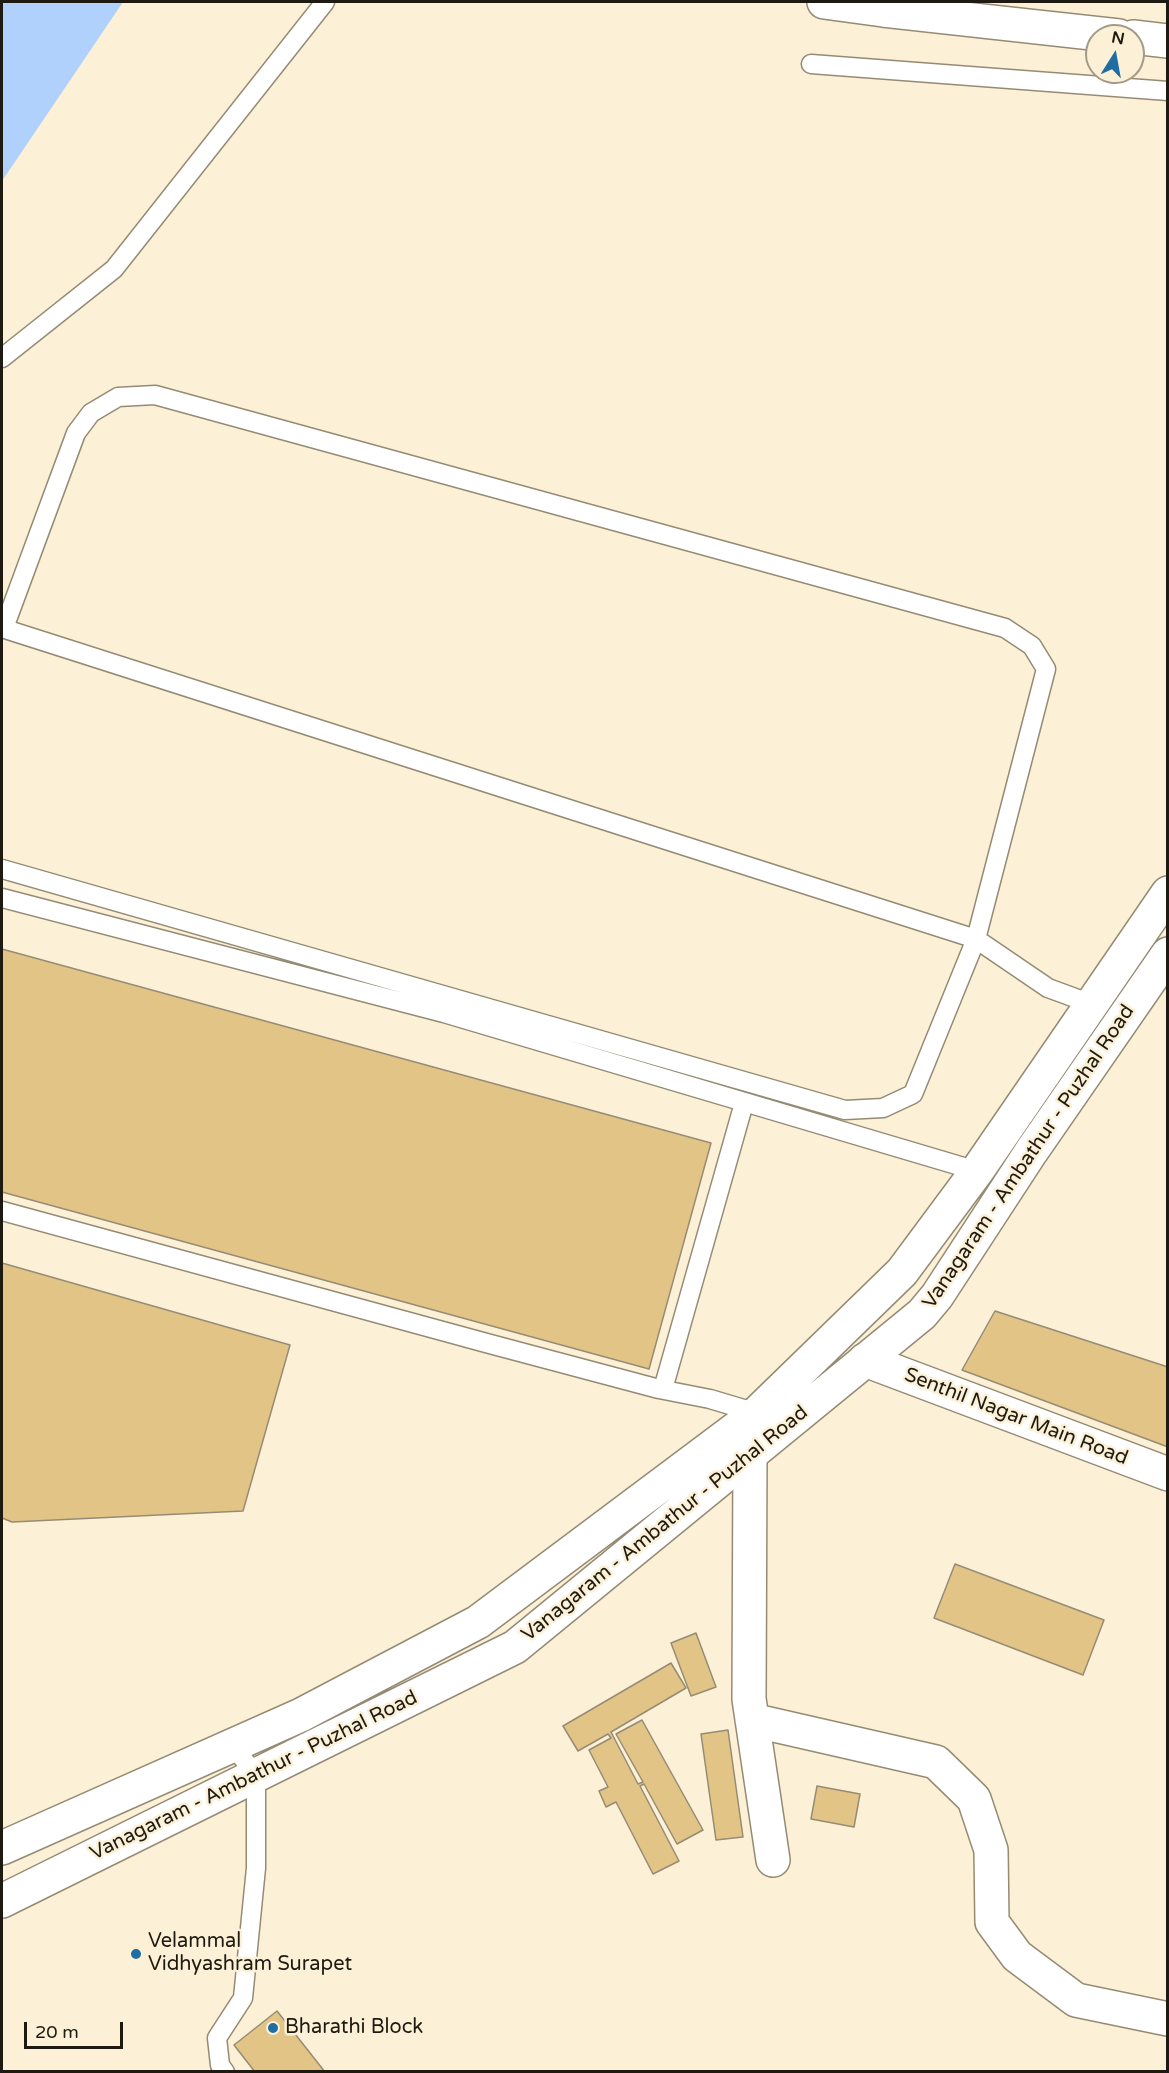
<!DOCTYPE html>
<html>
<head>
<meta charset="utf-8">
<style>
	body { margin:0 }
	#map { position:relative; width:1169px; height:2073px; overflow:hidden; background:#fcf0d7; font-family:"Varela Round",sans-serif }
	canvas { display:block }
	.frame { position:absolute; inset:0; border:3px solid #1e1a11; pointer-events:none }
	.north { position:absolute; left:1085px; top:24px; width:60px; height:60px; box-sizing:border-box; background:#fcf0d7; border:2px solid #a39a88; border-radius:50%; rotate:11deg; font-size:16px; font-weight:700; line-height:24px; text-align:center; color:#1e1a11 }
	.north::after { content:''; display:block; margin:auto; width:21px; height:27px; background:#206ea1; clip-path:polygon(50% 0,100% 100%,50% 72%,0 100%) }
	.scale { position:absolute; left:24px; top:2022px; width:99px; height:27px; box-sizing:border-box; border:3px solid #1e1a11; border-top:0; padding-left:8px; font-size:18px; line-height:21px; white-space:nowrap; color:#1e1a11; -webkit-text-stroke:4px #fcf0d7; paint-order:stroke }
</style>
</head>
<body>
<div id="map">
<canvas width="1169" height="2073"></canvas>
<div class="frame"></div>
<div class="north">N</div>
<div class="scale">20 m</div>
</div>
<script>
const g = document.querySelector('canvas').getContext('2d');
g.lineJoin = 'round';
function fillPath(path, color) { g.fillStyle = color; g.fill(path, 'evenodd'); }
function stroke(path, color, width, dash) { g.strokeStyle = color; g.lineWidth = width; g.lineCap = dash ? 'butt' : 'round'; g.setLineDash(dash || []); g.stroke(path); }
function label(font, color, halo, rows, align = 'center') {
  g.font = font + ' "Varela Round",sans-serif'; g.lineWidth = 5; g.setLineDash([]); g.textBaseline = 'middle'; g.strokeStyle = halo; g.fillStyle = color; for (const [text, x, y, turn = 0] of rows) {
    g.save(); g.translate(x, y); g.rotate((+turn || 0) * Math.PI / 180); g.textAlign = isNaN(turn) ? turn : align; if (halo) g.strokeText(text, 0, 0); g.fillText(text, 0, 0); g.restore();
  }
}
fillPath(new Path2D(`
	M2 2H123L2 181Z`), '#b0d1fb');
const building = new Path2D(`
	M2 949 711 1143 649 1369 2 1192Z
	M2 1263 290 1345 243 1511 12 1522 2 1518Z
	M995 1311 1168 1367V1447L962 1370Z
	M955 1564 1104 1620 1083 1675 934 1618Z
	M696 1633 716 1687 691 1696 671 1643Z
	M671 1663 686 1688 611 1732 638 1784 643 1782 616 1734 642 1720 703 1830 677 1844 644 1784 640 1786 679 1861 653 1874 616 1802 606 1807 599 1791 608 1787 589 1750 611 1738 608 1734 578 1751 563 1726Z
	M728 1730 743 1837 716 1840 701 1734Z
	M817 1786 860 1794 854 1827 811 1819Z
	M277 2011 325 2072H255L234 2045Z`);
fillPath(building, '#e1c486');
stroke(building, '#968c75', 1.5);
const lane = new Path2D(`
	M811 64 1168 91
	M2 358 114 269 325 2
	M2 628 976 939 1048 988 1097 1006
	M2 869 845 1110 883 1108 913 1094 976 939 1046 669 1032 646 1005 628 155 395 118 397 91 413 76 433 4 628
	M2 898 444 1013 977 1171
	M2 1211 490 1344 659 1389 710 1399 757 1413
	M663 1389 744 1103
	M225 2072 220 2065 217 2038 243 1998 256 1868V1775L232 1745`);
const street = new Path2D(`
	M824 2 883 10 1119 36
	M1133 37 1168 41
	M865 1360 1168 1474
	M750 1454 749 1699 773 1860
	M752 1720 936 1762 974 1799 991 1850 992 1922 1017 1956 1076 2000 1168 2019`);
const primary = new Path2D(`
	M2 1848 301 1715 478 1622 757 1413 902 1272 977 1171 1168 893
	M2 1901 515 1647 922 1314 937 1296 1031 1152 1168 954`);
stroke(lane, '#958b74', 21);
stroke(street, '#958b74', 36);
stroke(primary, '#958b74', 36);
stroke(lane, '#fff', 18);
stroke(street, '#fff', 33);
stroke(primary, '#fff', 33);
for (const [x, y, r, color] of [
	[136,1954,6,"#206ea1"],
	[273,2028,6,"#206ea1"]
]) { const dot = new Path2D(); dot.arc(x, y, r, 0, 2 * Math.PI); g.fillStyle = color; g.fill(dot); stroke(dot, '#fcf0d7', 2); }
label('20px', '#1e1a11', '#fcf0d7', [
	["Vanagaram - Ambathur - Puzhal Road",1029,1157,-56],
	["Senthil Nagar Main Road",1016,1417,21],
	["Vanagaram - Ambathur - Puzhal Road",665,1524,-39],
	["Vanagaram - Ambathur - Puzhal Road",254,1776,-26]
]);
label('20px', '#1e1a11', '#fcf0d7', [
	["Velammal",148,1942],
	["Vidhyashram Surapet",148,1965],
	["Bharathi Block",285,2028]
], 'left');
</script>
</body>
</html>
